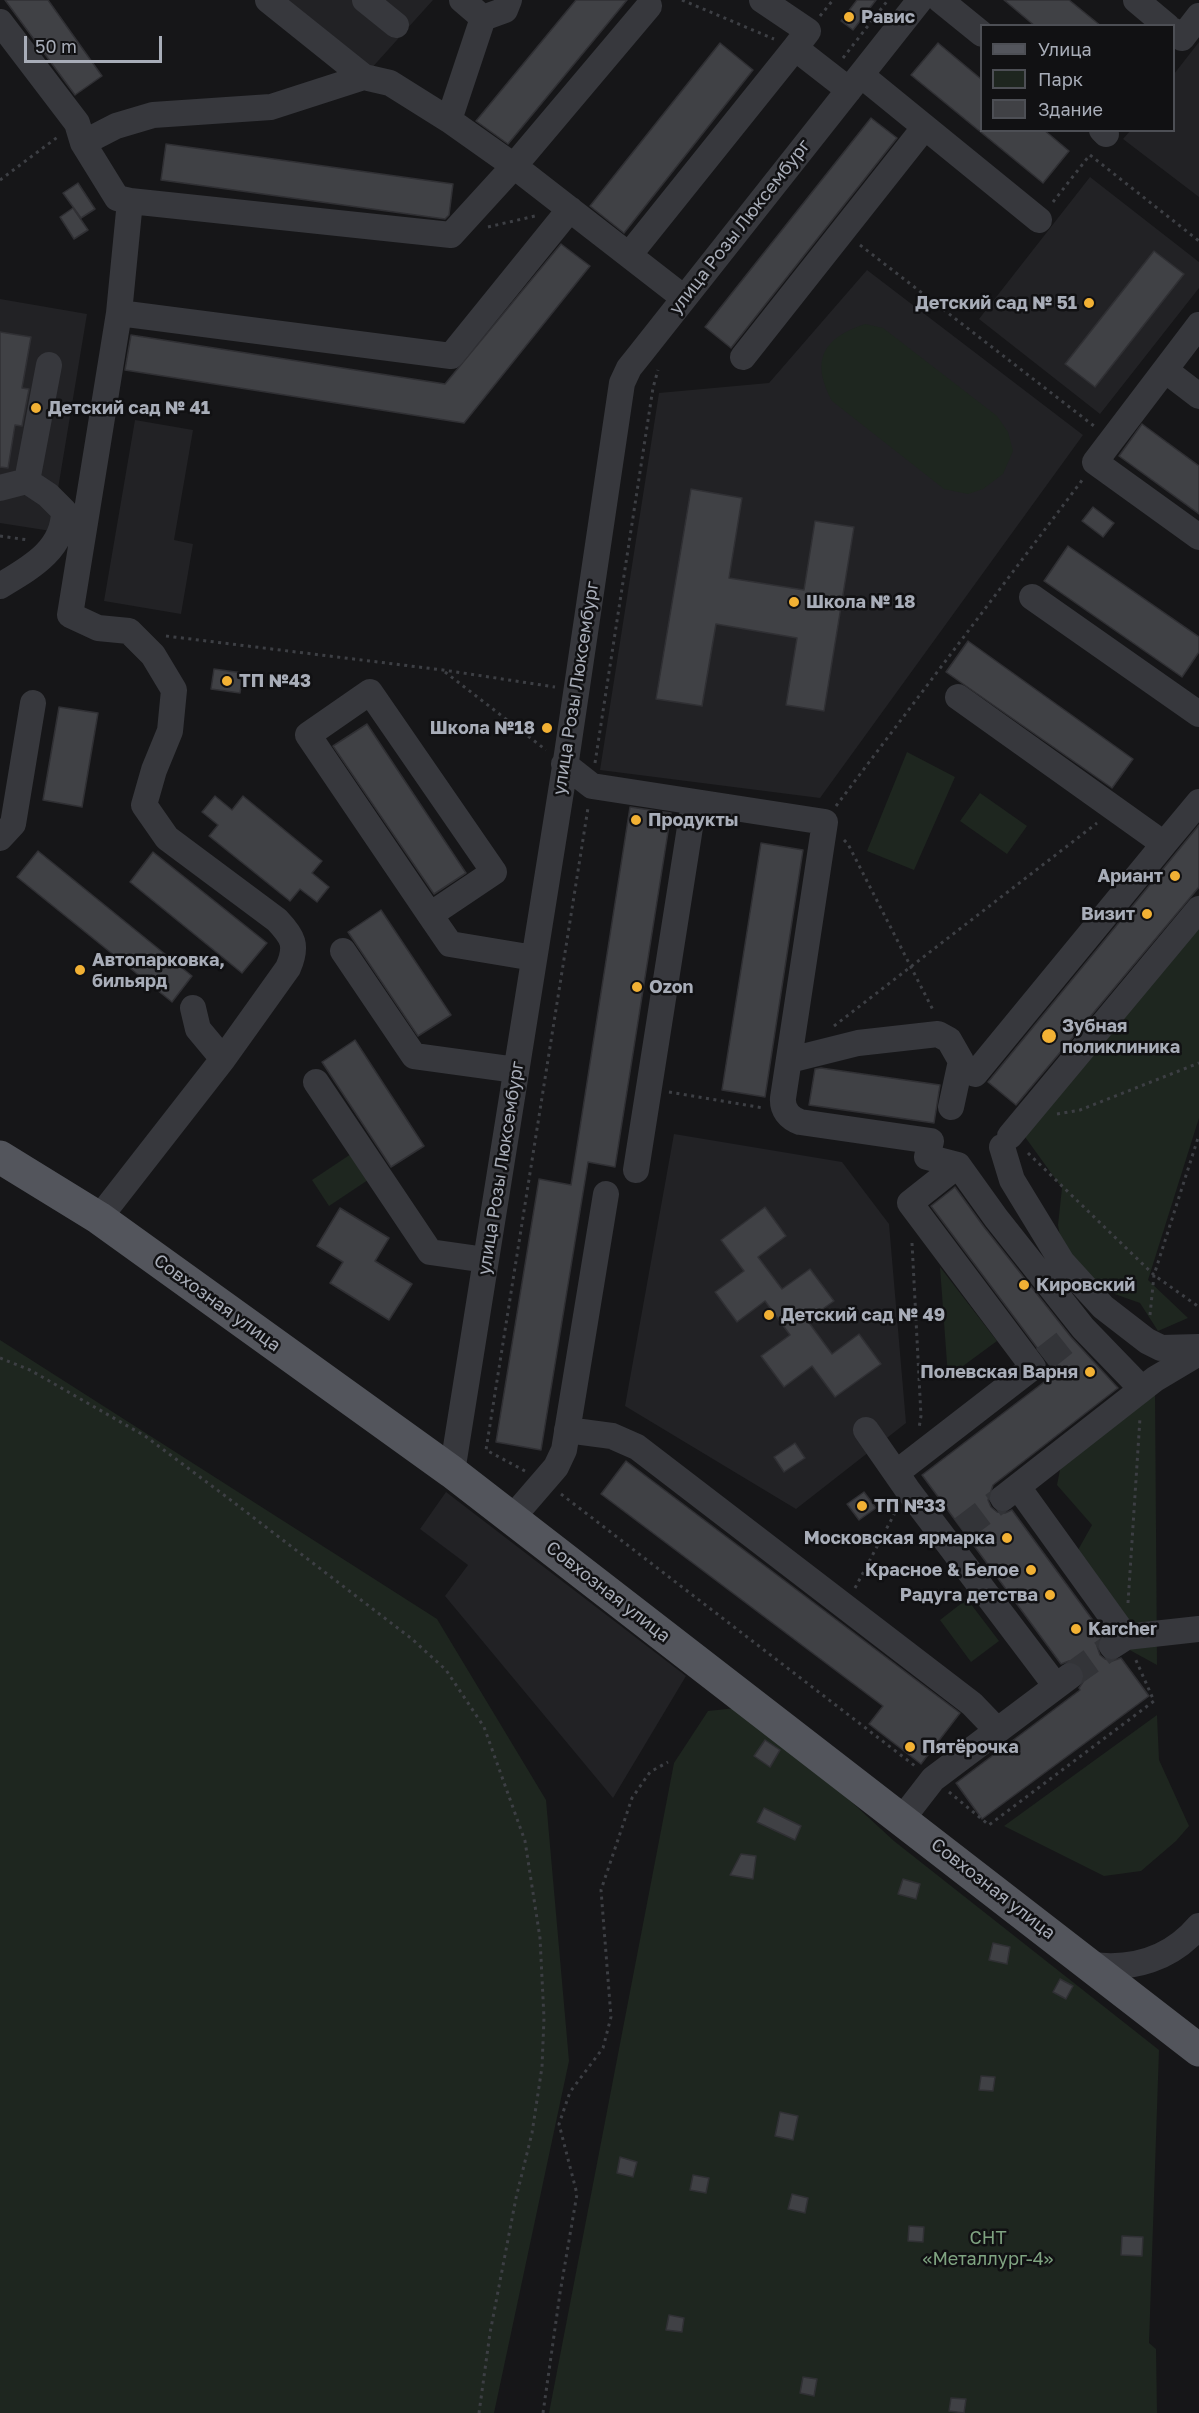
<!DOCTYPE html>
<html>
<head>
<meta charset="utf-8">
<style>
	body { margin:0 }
	#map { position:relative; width:1199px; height:2413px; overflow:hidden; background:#161618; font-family:"Golos Text",sans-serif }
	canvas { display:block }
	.legend { position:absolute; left:980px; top:24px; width:195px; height:108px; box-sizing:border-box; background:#111113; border:2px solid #4d4f55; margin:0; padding:8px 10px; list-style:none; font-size:18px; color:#a8adb8 }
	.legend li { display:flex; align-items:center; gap:12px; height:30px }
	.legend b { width:30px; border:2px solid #4d4f55 }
	.scale { position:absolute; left:24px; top:36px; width:138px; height:27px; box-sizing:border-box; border:3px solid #a8adb8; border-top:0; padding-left:8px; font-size:18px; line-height:21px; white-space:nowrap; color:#a8adb8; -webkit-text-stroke:4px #111113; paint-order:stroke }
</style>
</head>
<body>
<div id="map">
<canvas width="1199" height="2413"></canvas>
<ul class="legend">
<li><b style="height:8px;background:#53555c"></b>Улица</li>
<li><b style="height:16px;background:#1e261f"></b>Парк</li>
<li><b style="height:16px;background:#404145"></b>Здание</li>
</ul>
<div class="scale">50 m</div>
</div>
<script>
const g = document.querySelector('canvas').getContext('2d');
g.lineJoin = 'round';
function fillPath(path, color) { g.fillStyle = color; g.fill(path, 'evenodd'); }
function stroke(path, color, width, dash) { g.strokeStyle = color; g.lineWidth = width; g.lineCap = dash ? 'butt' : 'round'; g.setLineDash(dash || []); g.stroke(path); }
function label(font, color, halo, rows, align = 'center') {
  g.font = font + ' "Golos Text",sans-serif'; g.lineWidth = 5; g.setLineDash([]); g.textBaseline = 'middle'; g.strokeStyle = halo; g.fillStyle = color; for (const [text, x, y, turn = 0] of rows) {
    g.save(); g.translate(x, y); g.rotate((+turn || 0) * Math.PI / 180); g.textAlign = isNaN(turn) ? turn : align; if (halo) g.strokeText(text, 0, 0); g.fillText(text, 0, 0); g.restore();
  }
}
fillPath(new Path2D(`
	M280 0H433L369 71Z
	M1199 42V197L1123 139 1130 131 1174 130V74Z
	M1090 177 1199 262V288L1100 414 979 319Z
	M867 270 1083 435 820 798 600 770 659 393 769 383Z
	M0 299 87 314 51 531 0 523Z
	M135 420 193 430 174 540 193 544 181 614 104 601Z
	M674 1134 842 1162 889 1224 906 1423 796 1509 625 1406Z
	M446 1492 686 1676 613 1798 445 1596 468 1565 420 1529Z`), '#222225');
fillPath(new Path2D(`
	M865 324 883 328 997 416 1008 432 1013 451 1003 474 983 489 968 494 944 489 832 401C810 360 823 338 865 324Z
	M907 752 955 777 914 870 867 851Z
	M980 793 1027 826 1007 854 960 821Z
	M1199 895V1118L1148 1280 1188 1318 1158 1331 1140 1303 1109 1292 1064 1258 1058 1225 1062 1188 1012 1119Z
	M351 1154 368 1180 329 1206 312 1180Z
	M940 1267 997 1341 948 1377Z
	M0 1340 437 1619 546 1800 569 2061 494 2413H0Z
	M1155 1392 1157 1665 1126 1648 1078 1550 1092 1525 1057 1485 1062 1460Z
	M967 1599 999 1641 971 1662 940 1620Z
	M736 1708 819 1772 894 1841 1159 2050 1149 2343 1156 2349 1157 2413H549L674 1763 708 1711Z
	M1157 1715 1159 1760 1189 1826 1176 1841 1141 1871 1104 1876 1004 1826Z`), '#1e261f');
const building = new Path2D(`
	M5 0H48L102 76 75 95Z
	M576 0H627L508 144 476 121Z
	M857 0H876L853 30 841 21Z
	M1004 0H1069L1101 26H1035Z
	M720 43 753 70 624 233 590 206Z
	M938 43 981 79V130H1044L1069 151 1043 183 911 75Z
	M871 118 897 138 731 348 705 327Z
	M166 144 453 184 449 215 445 219 161 180Z
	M78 183 95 209 81 218 63 193Z
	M73 208 88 230 74 239 60 217Z
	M561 244 590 266 464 423 125 370 131 335 445 384Z
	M1154 251 1184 274 1095 387 1065 364Z
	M0 332 31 337 22 388 29 389 22 426 15 425 8 468 0 467Z
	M1142 424 1199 466V514L1119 456Z
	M691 489 742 498 729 578 804 590 815 521 854 527 824 711 786 705 797 638 716 624 702 706 656 699Z
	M1093 507 1114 523 1103 537 1082 521Z
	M1068 546 1199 637V652L1182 677 1044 581Z
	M968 641 1133 759 1112 788 946 672Z
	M214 669 243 673 240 693 211 689Z
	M59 707 98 713 82 807 43 800Z
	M367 724 466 873 434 894 333 746Z
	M215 796 232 810 243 796 322 861 312 873 329 887 317 902 300 889 290 901 209 836 218 825 202 812Z
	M630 807 671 813 615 1167 588 1162 541 1450 496 1442 539 1179 571 1185Z
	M1199 825V887L1016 1105 988 1082Z
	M761 843 803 850 765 1097 722 1090Z
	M38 851 192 976 172 1002 17 877Z
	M153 852 267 943 242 973 130 882Z
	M381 910 451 1015 418 1036 348 932Z
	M355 1040 424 1146 391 1167 322 1062Z
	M821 1068 940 1085 934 1123 809 1105 815 1069Z
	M955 1187 984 1227 1071 1337 1118 1388 993 1485 988 1500 991 1507 997 1512 1005 1513 1012 1510 1103 1634 1097 1646 1100 1655 1105 1659 1112 1661 1121 1658 1149 1696 982 1819 956 1783 1080 1690 1079 1688 1083 1682 1085 1675 1082 1668 1076 1662 1069 1661 1061 1664 922 1475 1056 1373 931 1206Z
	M765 1207 786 1236 758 1257 782 1289 810 1269 834 1301 807 1320 832 1354 859 1334 881 1364 835 1397 812 1366 784 1387 761 1356 790 1335 765 1301 737 1322 715 1292 744 1271 721 1240Z
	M340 1208 389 1238 375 1261 412 1284 389 1320 330 1283 343 1262 317 1246Z
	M795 1443 805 1458 784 1472 774 1457Z
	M626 1461 960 1713 921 1764 869 1724 883 1706 601 1494Z
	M864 1492 876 1508 859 1520 847 1504Z
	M765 1740 780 1750 770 1767 754 1756Z
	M764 1808 801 1826 795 1840 757 1822Z
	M741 1854 756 1856 753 1879 730 1875Z
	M903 1879 920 1884 916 1899 898 1894Z
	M993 1943 1010 1947 1007 1964 989 1960Z
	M1060 1979 1073 1986 1066 1999 1053 1992Z
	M981 2076 995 2077 993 2091 979 2090Z
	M780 2112 798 2116 793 2140 775 2136Z
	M620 2157 637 2162 633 2177 617 2173Z
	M693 2175 709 2178 706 2193 690 2190Z
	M792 2194 808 2198 805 2213 788 2209Z
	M909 2226 924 2227 923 2242 908 2241Z
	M1122 2236 1143 2237 1142 2256 1121 2255Z
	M669 2315 684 2318 682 2332 666 2330Z
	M803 2377 817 2379 814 2396 800 2393Z
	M951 2398 966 2399 964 2413 949 2411Z`);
fillPath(building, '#404145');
stroke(building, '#303034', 1.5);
stroke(new Path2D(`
	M1044 1359 1077 1333
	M962 1529 1003 1498
	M1070 1676 1112 1646`), '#333438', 26, [26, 13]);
stroke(new Path2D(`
	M682 0 774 39
	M820 16 833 0
	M843 58 888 0
	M1090 155 1199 241
	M0 180 59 136
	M1053 202 1089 156
	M488 227 535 216
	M860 245 1094 426
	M0 536 28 540
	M166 636 443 670 555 687
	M445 672 546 750
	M595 763 653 388 658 370
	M836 806 1083 479
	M844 840 848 844 934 1012
	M834 1026 1097 823
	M669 1092 763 1108
	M1057 1114 1080 1110 1199 1063
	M1028 1153 1154 1275 1199 1307
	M912 1243 921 1416 919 1428
	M1150 1315 1154 1275 1199 1135
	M0 1358 30 1370 145 1436 228 1498 412 1639 446 1670 484 1727 525 1841 540 1938 544 2018 542 2067 532 2133 516 2198 490 2333 479 2413
	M525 1471 486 1450 588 808
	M561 1494 915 1766
	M855 1588 897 1509
	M1128 1603 1140 1418
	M949 1792 989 1825 1154 1701 1135 1658
	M543 2413 560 2293 577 2194 559 2124 570 2092 603 2048 611 2017 601 1890 632 1798 650 1772 668 1762`), '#3d3f44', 3, [3, 4.5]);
stroke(new Path2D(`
	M268 0 364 77
	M365 0 396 25
	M462 0 483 18
	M762 0 808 31 795 48 849 90
	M940 0 982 34
	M1136 0 1167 26
	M0 22 77 123 83 143 117 198 130 201 451 235 514 166 649 6
	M1174 31 1182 38 1199 16
	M861 75 1039 220
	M449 120 483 18 505 10 509 0
	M1102 130 1106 134
	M83 143 116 126 153 115 271 107 364 77 390 83 449 120 514 166 684 298
	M629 255 795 48
	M119 313 451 356 570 209
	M1199 325 1095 462 1199 537
	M743 357 924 128
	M1165 370 1199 396
	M27 481 49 365
	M0 488 27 481 48 495 64 511C64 550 30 568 0 586
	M1032 597 1199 714
	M958 697 1164 844 975 1074
	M564 764 592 786 825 822 783 1098C782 1110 789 1118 800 1122L931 1141 927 1157 958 1165 910 1203 1033 1367 896 1473
	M0 838 13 824 33 703
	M1164 844 1199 802
	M430 915 494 872 370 692 308 735 430 915 450 944 534 958
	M343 951 414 1056 516 1070
	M193 1008 198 1029 223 1059
	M790 1060 858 1043 938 1034 949 1040 961 1061 951 1107
	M316 1082 430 1252 486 1260
	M1010 1136 1199 909
	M1002 1147 1012 1180 1062 1262 1103 1307 1147 1341 1161 1348 1199 1347
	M958 1165 996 1218 1083 1328 1142 1389
	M636 1170 694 802
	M99 1218 223 1059 288 968C298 945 293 937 277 920L167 838 144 805 154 770 170 731 174 690 153 655 129 631 98 628 70 615 119 313 130 201
	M567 1430 612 1436 637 1447 972 1704 997 1730
	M866 1430 907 1489 1056 1686
	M452 1472 567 754 622 383 629 368 641 353 920 0
	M1018 1487 1126 1637
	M1003 1498 1155 1379 1199 1353
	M512 1518 556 1467 564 1450 606 1194
	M1112 1646 1126 1637 1199 1629
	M902 1819 933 1779 1070 1676
	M1092 1965C1133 1970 1171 1959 1199 1926`), '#37383d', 26);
stroke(new Path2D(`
	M0 1157 99 1218 452 1472 1199 2050`), '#53555c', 33);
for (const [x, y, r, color] of [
	[849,17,6,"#f2b134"],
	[1089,303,6,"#f2b134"],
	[36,408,6,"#f2b134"],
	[794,602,6,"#f2b134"],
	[227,681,6,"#f2b134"],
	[547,728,6,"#f2b134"],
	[636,820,6,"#f2b134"],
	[1175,876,6,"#f2b134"],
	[1147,914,6,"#f2b134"],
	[80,970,6,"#f2b134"],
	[637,987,6,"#f2b134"],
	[1049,1036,8,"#f2b134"],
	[1024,1285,6,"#f2b134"],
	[769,1315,6,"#f2b134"],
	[1090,1372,6,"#f2b134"],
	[862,1506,6,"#f2b134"],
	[1007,1538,6,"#f2b134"],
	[1031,1570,6,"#f2b134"],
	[1050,1595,6,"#f2b134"],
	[1076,1629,6,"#f2b134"],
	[910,1747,6,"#f2b134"]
]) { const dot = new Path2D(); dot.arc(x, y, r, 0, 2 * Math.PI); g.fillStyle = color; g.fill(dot); stroke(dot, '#111113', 2); }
label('bold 18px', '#a8adb8', '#111113', [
	["Равис",861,17],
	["Детский сад № 51",1077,303,"right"],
	["Детский сад № 41",48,408],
	["Школа № 18",806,602],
	["ТП №43",239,681],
	["Школа №18",535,728,"right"],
	["Продукты",648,820],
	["Ариант",1163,876,"right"],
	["Визит",1135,914,"right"],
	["Автопарковка,",92,960],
	["бильярд",92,981],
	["Ozon",649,987],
	["Зубная",1062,1026],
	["поликлиника",1062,1047],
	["Кировский",1036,1285],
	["Детский сад № 49",781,1315],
	["Полевская Варня",1078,1372,"right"],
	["ТП №33",874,1506],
	["Московская ярмарка",995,1538,"right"],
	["Красное & Белое",1019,1570,"right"],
	["Радуга детства",1038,1595,"right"],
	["Karcher",1088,1629],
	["Пятёрочка",922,1747]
], 'left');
label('18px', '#a8adb8', '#111113', [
	["улица Розы Люксембург",740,227,-52],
	["улица Розы Люксембург",576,688,-81],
	["улица Розы Люксембург",501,1168,-81],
	["Совхозная улица",217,1303,36],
	["Совхозная улица",608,1592,38],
	["Совхозная улица",993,1889,38]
]);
label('18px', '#7fa381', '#111113', [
	["СНТ",988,2238],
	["«Металлург-4»",988,2259]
]);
</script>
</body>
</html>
